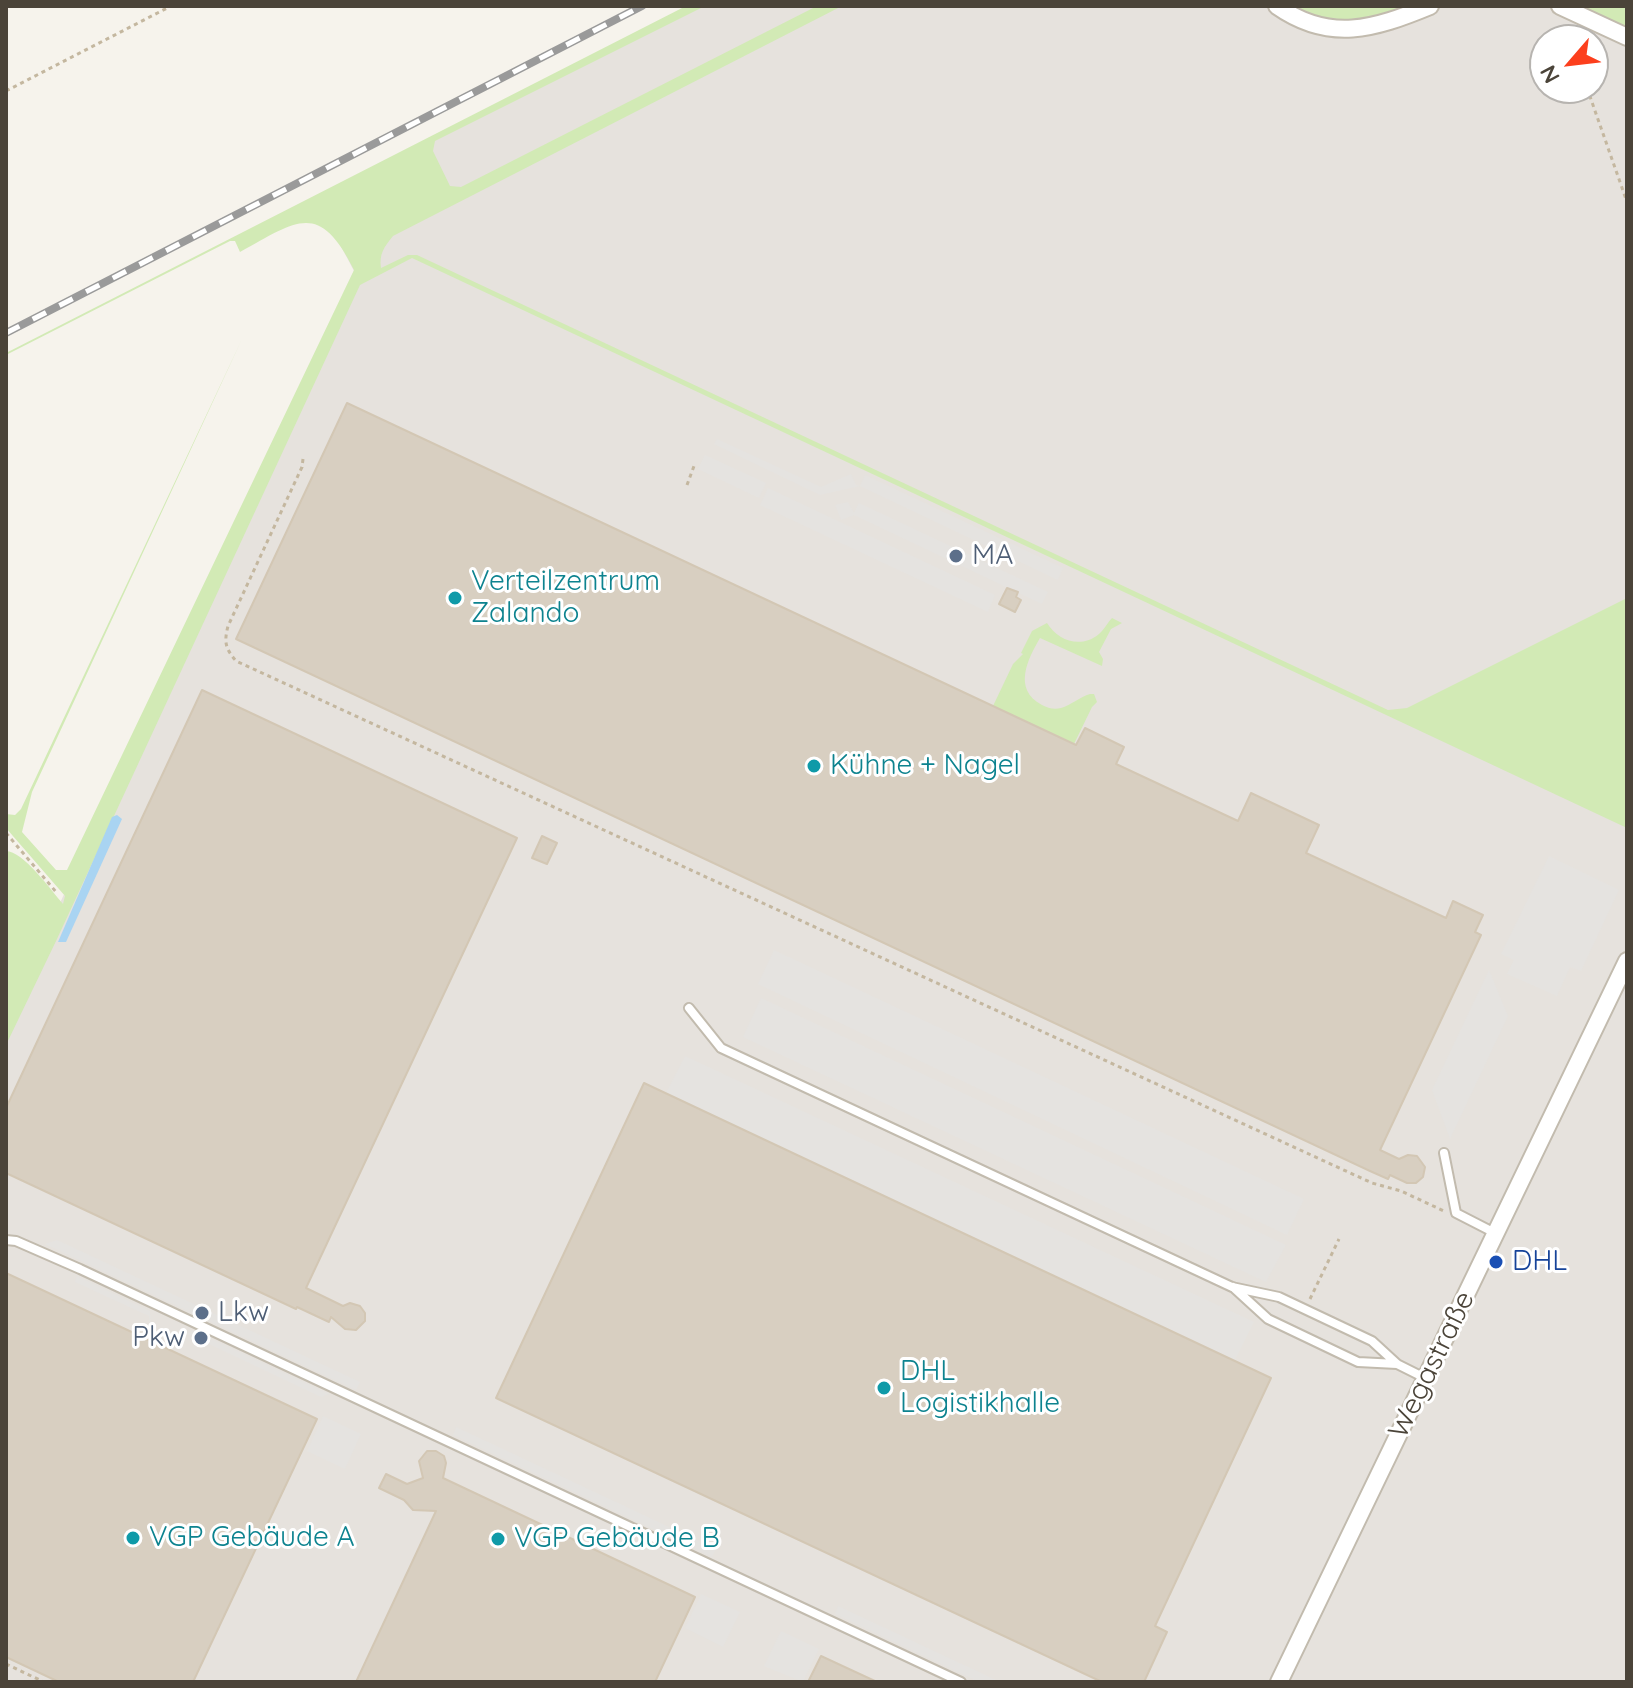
<!DOCTYPE html>
<html>
<head>
<meta charset="utf-8">
<style>
	body { margin:0 }
	#map { position:relative; width:1633px; height:1688px; overflow:hidden; background:#f6f3ec; font-family:Quicksand,sans-serif }
	canvas { display:block }
	.frame { position:absolute; inset:0; border:8px solid #4b4439; pointer-events:none }
	.north { position:absolute; left:1529px; top:24px; width:80px; height:80px; box-sizing:border-box; background:#fff; border:2px solid #b7b4b0; border-radius:50%; rotate:242deg; font-size:22px; font-weight:700; line-height:32px; text-align:center; color:#4b4439 }
	.north::after { content:''; display:block; margin:auto; width:28px; height:36px; background:#fc3f1d; clip-path:polygon(50% 0,100% 100%,50% 72%,0 100%) }
</style>
</head>
<body>
<div id="map">
<canvas width="1633" height="1688"></canvas>
<div class="frame"></div>
<div class="north">N</div>
</div>
<script>
const g = document.querySelector('canvas').getContext('2d');
g.lineJoin = 'round';
function fillPath(path, color) { g.fillStyle = color; g.fill(path, 'evenodd'); }
function stroke(path, color, width, dash) { g.strokeStyle = color; g.lineWidth = width; g.lineCap = dash ? 'butt' : 'round'; g.setLineDash(dash || []); g.stroke(path); }
function label(font, color, halo, rows, align = 'center') {
  g.font = font + ' Quicksand,sans-serif'; g.lineWidth = 6; g.setLineDash([]); g.textBaseline = 'middle'; g.strokeStyle = halo; g.fillStyle = color; for (const [text, x, y, turn = 0] of rows) {
    g.save(); g.translate(x, y); g.rotate((+turn || 0) * Math.PI / 180); g.textAlign = isNaN(turn) ? turn : align; if (halo) g.strokeText(text, 0, 0); g.fillText(text, 0, 0); g.restore();
  }
}
fillPath(new Path2D(`
	M687 6H1627V1682H6V1019L354 271 316 199ZM1545 40H1593V88H1545Z`), '#e6e2dd');
fillPath(new Path2D(`
	M686 6H705L435 141 433 151 450 186 461 187 817 6H842L393 236C384 247 379 254 381 268L408 255H417L1388 710 1407 708 1627 598V828L412 258 360 285 57 939 6 1045V851C23 851 51 890 63 904L65 896 6 828V814L15 815 21 809 242 339 32 792 22 832 56 870H67L354 270C319 200 297 221 240 252L235 241H230L6 355V353Z
	M1296 6H1405C1370 20 1330 27 1296 6Z
	M1580 6H1627V28Z
	M1112 618 1122 623 1111 629 1099 652 1103 659 1102 666 1040 638C1028 659 1012 689 1042 705 1048 708 1054 710 1061 708 1071 705 1080 697 1090 694H1094L1097 702 1092 707 1074 744 993 706 1013 664 1023 654 1021 653 1032 631 1047 623C1058 641 1081 649 1099 634 1105 629 1107 623 1112 618Z`), '#d2eab5');
fillPath(new Path2D(`
	M717 439 821 487 851 474 856 485 860 486 865 475 1063 568 1058 580 860 486 820 495 714 444Z
	M705 455 766 483 759 498 698 469Z
	M768 488 995 595 988 612 760 505Z
	M848 502 854 513 859 503 1048 592 1042 604 854 515 841 520 835 505Z
	M1549 856 1619 890 1581 971 1570 967 1557 996 1507 974 1514 960 1501 954Z
	M774 950 1304 1199 1287 1235 758 984Z
	M1489 970 1508 1016 1450 1139 1432 1090Z
	M761 998 1286 1245 1266 1282 743 1037Z
	M685 1056 1254 1322 1235 1360 666 1093Z
	M57 1240 360 1382 356 1390 45 1244Z
	M77 1276 150 1311 151 1329 176 1341 193 1330 329 1394 321 1397 188 1334 176 1342 150 1330 149 1316 75 1282Z
	M323 1416 361 1434 345 1469 307 1451Z
	M456 1427 716 1549 712 1557 453 1435Z
	M701 1594 740 1612 723 1647 685 1628Z
	M838 1606 1000 1682H979L835 1614Z
	M781 1631 819 1649 803 1682 764 1666Z`), '#e5e3e0');
fillPath(new Path2D(`
	M117 815 122 819 66 942H58L112 817Z`), '#a9d4f2');
const building = new Path2D(`
	M347 403 1076 745 1085 728 1124 747 1116 764 1238 821 1251 793 1319 825 1306 853 1446 918 1453 901 1483 915 1475 932 1481 935 1380 1150 1399 1159 1408 1155 1417 1156 1425 1167 1423 1177 1416 1183H1407L1390 1175 1388 1179 1370 1171 236 639Z
	M1007 588 1018 592 1016 597 1021 600 1015 612 999 604Z
	M202 690 517 838 306 1288 343 1306 350 1303 360 1306 365 1313V1321L356 1330 345 1329 331 1317 329 1322 297 1307 296 1309 6 1173V1108Z
	M542 836 557 843 547 864 532 858Z
	M644 1083 1271 1378 1155 1626 1167 1632 1144 1682H1102L496 1398Z
	M6 1273 317 1419 193 1682H59L6 1657Z
	M427 1451H436L444 1456 446 1463 443 1478 695 1597 655 1682H356L436 1511 413 1510 404 1500 379 1488 386 1474 407 1484 423 1478 419 1461Z
	M821 1656 877 1682H808Z`);
fillPath(building, '#d8cfc1');
stroke(building, '#d3c7b4', 2);
const lane = new Path2D(`
	M689 1008 721 1048 1232 1287 1279 1297 1372 1341 1397 1364 1425 1378
	M1444 1153 1456 1213 1495 1233
	M6 1240 16 1241 80 1269 961 1682
	M1233 1287 1268 1319 1358 1362 1397 1364`);
const street = new Path2D(`
	M1277 6C1330 43 1374 29 1430 6
	M1560 6 1627 37
	M1279 1682 1627 961`);
stroke(lane, '#c2bbae', 12);
stroke(street, '#c2bbae', 20);
stroke(new Path2D(`
	M1565 25 1570 40
	M1587 88 1627 202
	M6 91 171 6
	M303 459 302 467 228 626C224 642 225 648 236 661L1372 1183 1401 1191 1446 1212
	M687 485 694 466
	M6 833 57 893
	M1310 1299 1339 1239
	M6 1664 44 1682`), '#c4b79f', 3, [4, 4]);
stroke(lane, '#fff', 8);
stroke(street, '#fff', 16);
const rail = new Path2D(`
	M6 333 642 6`);
stroke(rail, '#9a9a9a', 8);
stroke(rail, '#fff', 5, [15]);
for (const [x, y, r, color] of [
	[956,556,8,"#5c6f8a"],
	[455,598,8,"#0f9aa8"],
	[814,766,8,"#0f9aa8"],
	[1496,1262,8,"#1a4fb4"],
	[202,1313,8,"#5c6f8a"],
	[201,1338,8,"#5c6f8a"],
	[884,1388,8,"#0f9aa8"],
	[133,1538,8,"#0f9aa8"],
	[498,1539,8,"#0f9aa8"]
]) { const dot = new Path2D(); dot.arc(x, y, r, 0, 2 * Math.PI); g.fillStyle = color; g.fill(dot); stroke(dot, '#fff', 3); }
label('28px', '#4e5e75', '#fff', [
	["MA",972,556],
	["Lkw",218,1313],
	["Pkw",185,1338,"right"]
], 'left');
label('28px', '#0d838f', '#fff', [
	["Verteilzentrum",471,582],
	["Zalando",471,614],
	["Kühne + Nagel",830,766],
	["DHL",900,1372],
	["Logistikhalle",900,1404],
	["VGP Gebäude A",149,1538],
	["VGP Gebäude B",514,1539]
], 'left');
label('28px', '#164399', '#fff', [
	["DHL",1512,1262]
], 'left');
label('28px', '#4b4439', '#fff', [
	["Wegastraße",1432,1365,-64]
]);
</script>
</body>
</html>
